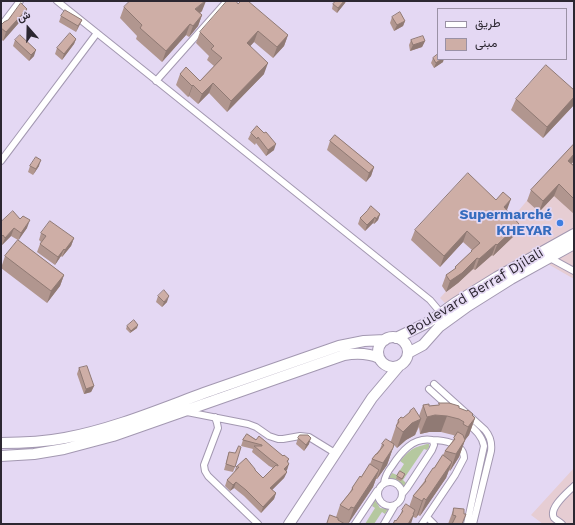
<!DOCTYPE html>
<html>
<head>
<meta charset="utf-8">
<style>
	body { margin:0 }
	#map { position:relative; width:575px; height:525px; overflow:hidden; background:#e4d8f3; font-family:"Work Sans",Vazirmatn,sans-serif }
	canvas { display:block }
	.frame { position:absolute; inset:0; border:2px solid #2c2731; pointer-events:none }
	.legend { position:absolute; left:437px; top:8px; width:130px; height:52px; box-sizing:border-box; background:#e4d8f3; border:1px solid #9a91a5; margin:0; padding:5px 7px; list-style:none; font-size:12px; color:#2c2731 }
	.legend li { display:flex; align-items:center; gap:8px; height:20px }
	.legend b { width:20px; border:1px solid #9a91a5 }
	.north { position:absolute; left:8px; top:8px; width:40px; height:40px; -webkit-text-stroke:3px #e4d8f3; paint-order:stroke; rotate:340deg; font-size:11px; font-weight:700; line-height:16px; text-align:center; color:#2c2731 }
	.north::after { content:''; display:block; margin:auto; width:14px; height:18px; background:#2c2731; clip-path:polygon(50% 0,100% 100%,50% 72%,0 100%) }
</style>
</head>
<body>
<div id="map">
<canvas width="575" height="525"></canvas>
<div class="frame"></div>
<ul class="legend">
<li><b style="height:5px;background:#fff"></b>طريق</li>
<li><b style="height:11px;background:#ceaea6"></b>مبنى</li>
</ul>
<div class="north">ش</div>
</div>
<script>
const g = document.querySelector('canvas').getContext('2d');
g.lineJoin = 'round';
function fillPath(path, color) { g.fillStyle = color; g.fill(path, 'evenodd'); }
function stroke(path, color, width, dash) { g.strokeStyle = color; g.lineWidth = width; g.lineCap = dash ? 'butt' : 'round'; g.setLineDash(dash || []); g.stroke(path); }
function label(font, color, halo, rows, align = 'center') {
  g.font = font + ' "Work Sans",sans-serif'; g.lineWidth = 3.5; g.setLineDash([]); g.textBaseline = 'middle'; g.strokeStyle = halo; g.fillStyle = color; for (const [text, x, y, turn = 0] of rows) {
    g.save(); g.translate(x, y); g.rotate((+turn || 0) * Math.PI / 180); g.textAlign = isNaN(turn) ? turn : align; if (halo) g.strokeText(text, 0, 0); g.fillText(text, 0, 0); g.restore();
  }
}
fillPath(new Path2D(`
	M574 144V279L529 253 445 303 440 298 510 221Z
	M574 468V524H543L531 515Z`), '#e6cdd3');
fillPath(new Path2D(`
	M427 444H429V447L427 450 424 449 403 480 406 483 403 487C400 481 395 479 389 478L392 473 397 475 404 464 400 461C411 449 412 448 427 444Z
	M375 500 380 508 388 509 385 514 382 512 374 524H365L375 508 372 506Z`), '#b5c89f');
const minor = new Path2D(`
	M57 1 430 300 441 313
	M1 26 20 1
	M156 81 227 1
	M1 161 97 33
	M550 258 574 271
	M434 384 485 430C491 437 492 443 491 451L473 524
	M429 389 450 408
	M187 412 248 424 256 427 269 436 278 439H283L300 436 309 437 335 453
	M215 417 217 423 218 428 204 465 205 471 208 476 258 524
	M466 422C474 429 482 435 484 446L467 524
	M378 494a12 12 0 1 1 24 0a12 12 0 1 1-24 0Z
	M384 483C385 476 388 471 392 466 401 452 413 437 432 440L433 441 434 445 432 450 407 488 402 494
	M427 517 434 524
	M355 524 377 491
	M384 524 395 505
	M422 524 455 475 464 458C464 443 443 440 432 440
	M562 524C560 522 556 520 554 518 548 508 568 492 574 486`);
const trunk = new Path2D(`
	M378 352a15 15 0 1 1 30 0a15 15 0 1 1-30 0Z
	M396 338 429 322 455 303 497 277 574 234
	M408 353 423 345 439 327 468 306 511 279 574 244
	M1 443C22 443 44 442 65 438 113 429 158 410 204 393 249 377 294 362 339 346L364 341 385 340
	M1 456 34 454 64 449 113 436 344 355C356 353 368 353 379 358
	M289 524 372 398 399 366`);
stroke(minor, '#a398b1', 8);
stroke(trunk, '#a398b1', 12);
stroke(minor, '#fff', 6);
stroke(trunk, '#fff', 10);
fillPath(new Path2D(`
	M336 1H347L345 3 337 13 332 9 333 4Z
	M238 4 288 35 284 46 273 58 254 42 250 46 264 74 227 112 209 93 198 104 189 96 188 97 176 85 180 74 200 81 214 66 207 60 209 56 196 43 200 32Z
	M124 7 202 11 200 13 202 15 198 26 189 37 186 35 162 62 136 39 137 36 120 18Z
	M27 9 24 17 3 41 1 39V25Z
	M61 16 82 20 76 32 59 22Z
	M392 17 405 21 403 26 394 31 390 23Z
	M76 39 74 44 62 60 55 54 57 48Z
	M15 40 34 56 29 61 13 46Z
	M411 40 425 41 422 47 410 51 409 45Z
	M433 58 443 62 434 68 431 63Z
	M574 90V105L543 138 511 110 516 99Z
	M257 126 274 150 266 156 256 143 255 145 248 139 251 133Z
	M335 135 374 167 371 176 366 182 327 150 330 141Z
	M574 144V161L571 164 574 166V214L554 196 539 212 527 201 531 190Z
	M30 166H39L33 175 28 172Z
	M367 211 380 214 378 220 374 224 373 223 365 231 358 224 360 218Z
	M507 211 516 234 493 256 492 255 475 270 473 269 458 283 446 292 442 286 446 275 455 269V267L471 252 472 250 463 242 440 267 411 240 415 230Z
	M1 222 27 228 18 240 64 275 60 286 47 303 1 268 5 256 18 240 11 236 2 245 1 244Z
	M41 233 74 238 71 246 62 257 61 256 55 265 37 252 40 244 41 242 39 240Z
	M158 296 167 302 162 307 156 302Z
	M127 326 137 328 130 333 126 329Z
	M79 368 94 386 91 392 84 394 77 374Z
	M439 403 459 408 473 414 472 416 475 418 469 435 465 440 459 457 450 471 449 470 446 478 420 516 418 515 416 518 413 517 396 521 400 516 402 510 409 507 413 496 423 483 425 480 434 468 443 455 445 451 452 442 455 436 453 435 441 432H429L420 434 419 427 415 435 406 440 397 448 394 445 387 465 377 479H376L373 487 348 524 345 523V524H327L330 515 336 517 340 505 350 492 352 488 361 477 370 464 372 459 380 449 382 444 391 441 398 420 403 418 409 414 410 411 419 416 423 405 429 406 439 405Z
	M247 434 289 459 288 462 287 470 286 471 287 472 284 478 272 490 276 493 274 499 261 513 244 496 234 488 230 491 225 486 227 480 234 473 236 467 263 478 273 468 269 466 252 452 253 449 241 446 243 440Z
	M298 438 309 444 304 451 296 444Z
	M229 452 235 467 233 472 224 470Z
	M397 476 404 477 401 481 396 479Z
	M454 508 462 524H448Z`), '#b1968f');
fillPath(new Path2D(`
	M205 1H206L202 11 191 20 195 9Z
	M344 1H345V3L337 13 338 8Z
	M27 9 24 17 3 41 6 32Z
	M202 15 198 26 189 37 193 26Z
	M82 20 76 32 78 26Z
	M405 21 403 26 394 31 397 25Z
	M190 24 186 35 162 62 166 51Z
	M258 31 254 42 243 54 247 43Z
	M288 35 284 46 273 58 277 47Z
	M76 39 74 44 62 60 64 54Z
	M425 41 422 47 410 51 413 45Z
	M36 50 34 56 29 61 31 55Z
	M441 59H444L443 62 434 68 436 63Z
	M268 63 264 74 227 112 231 101Z
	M213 83 209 93 198 104 202 94Z
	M193 85 189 96 188 97 192 86Z
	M574 97V105L543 138 547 127Z
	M276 144 274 150 266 156 268 150Z
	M574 154V161L564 172 568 161Z
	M41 160 39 166 33 175 36 169Z
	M374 167 371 176 366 182 369 173Z
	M559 184 554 196 539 212 543 201Z
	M511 199 507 210 500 218 504 207Z
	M380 214 378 220 374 224 376 219Z
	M375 217 373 223 365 231 367 225Z
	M30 220 27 228 18 241 21 233Z
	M519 224 516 234 493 256 497 245Z
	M14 228 11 236 2 245 5 238Z
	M467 231 463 242 440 267 444 256Z
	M74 238 71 246 62 257 65 250Z
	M496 244 492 255 475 270 479 259Z
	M64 249 61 256 55 265 58 257Z
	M477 258 473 269 458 283 446 292 450 281Z
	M64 275 60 286 47 303 51 291Z
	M169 296 167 302 162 307 164 302Z
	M138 325 137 328 130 333 131 331Z
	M94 386 91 392 84 394 86 389Z
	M473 414 469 426 475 418 469 435 462 444Z
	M435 415 447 416 441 432H429L420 434 427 417Z
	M421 419 415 435 406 440 397 448 403 432 412 423Z
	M311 438 309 444 304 451 306 445Z
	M465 440 459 457 450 471 456 454Z
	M393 448 387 465 377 479 383 463Z
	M452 462 446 478 420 516 426 500Z
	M289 464 287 470 282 475 284 469Z
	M379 470 373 487 348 524 354 508Z
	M287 472 284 478 268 494 270 488Z
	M236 482 234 488 230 491 233 485Z
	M276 493 274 499 261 513 263 507Z
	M424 498 418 515 416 518 422 501Z
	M415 510 412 517 414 514 411 524H408Z`), '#907a74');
const building = new Path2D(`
	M130 1H205L195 9 202 15 193 26 190 24 166 51 140 28 142 25 124 7Z
	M227 1H236L238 4 241 1H248L288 35 277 47 258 31 247 43 268 63 231 101 213 83 202 94 193 85 192 86 180 74 186 67 200 81 222 58 211 49 214 46 200 32Z
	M336 1H344L338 8 333 4Z
	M21 3 27 9 6 32 1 28V25L4 22 8 20Z
	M65 10 82 20 78 26 61 16Z
	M400 12 405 21 397 25 392 17Z
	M70 33 76 39 64 54 57 48Z
	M20 35 36 50 31 55 15 40Z
	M423 36 425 41 413 45 411 40Z
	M438 54V59H441L436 63 433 58Z
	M546 65 574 90V97L547 127 516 99Z
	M257 126 264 133 266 132 276 144 268 150 258 137 257 139 251 133Z
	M335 135 374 167 369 173 330 141Z
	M574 144V154L568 161 574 166V199L559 184 543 201 531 190Z
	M36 157 41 160 36 169 30 166Z
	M468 173 496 200 503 192 511 199 504 207 519 224 497 245 496 244 479 259 477 258 462 273 450 281 446 275 456 268 455 267 472 251H471L480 243 467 231 444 256 415 230Z
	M371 206 380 214 376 219 375 217 367 225 360 218 367 211Z
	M13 211 20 219 23 216 30 220 21 233 14 228 5 238 3 235 1 237V222Z
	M50 221 74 238 65 250 64 249 58 257 40 244 46 236 41 233Z
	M18 240 64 275 51 291 5 256Z
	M164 290 169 296 164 302 158 296Z
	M134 320 138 325 131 331 127 326Z
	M87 366 94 386 86 389 79 368Z
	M439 403H449L459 406V408L467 411 468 410 473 414 472 415 475 418 468 427 463 424 464 422 459 419 447 416 435 415 427 417 423 405 429 404V406L439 405Z
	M414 408 421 419 412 423 403 432 396 426 399 422 398 420 401 417 403 418 410 412V411Z
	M458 432 463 435 465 440 456 454 445 451 455 439 454 438Z
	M247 434 256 440 259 436 283 456 284 455 289 459 287 461 289 464 284 469 287 472 270 488 276 493 263 507 246 490 236 482 233 485 227 480 239 467H236L246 458 255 469V470L263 478 276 465 278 466V465L271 460 254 446H262V445L243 440Z
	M300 435H308L311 438 306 445 298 438Z
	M386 439 394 444 393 448 383 463 372 459 376 454H377L384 445 382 444Z
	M239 446 241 447 235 467 226 464 229 452 235 453Z
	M443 455 452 462 426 500 424 498 422 501 413 496 426 481 425 480 433 468H434Z
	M370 464 379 470 354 508 351 507 349 510 340 505 353 489 352 488 360 476 361 477Z
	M400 471 405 474 402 479 397 476Z
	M406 504 415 510 413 514H414L408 524H393L395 520 396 521 403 511 402 510Z
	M454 508 464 509V514H466L462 524H452L456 516 453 515Z
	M330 515 338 518V520L345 524H327Z`);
fillPath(building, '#ceaea6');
stroke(building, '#907a74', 1);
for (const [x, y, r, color] of [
	[560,223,4,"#3f7fe0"]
]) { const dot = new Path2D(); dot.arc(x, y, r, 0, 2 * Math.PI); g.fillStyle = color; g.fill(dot); stroke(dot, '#e4d8f3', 1.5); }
label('bold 14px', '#366cbe', '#e4d8f3', [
	["Supermarché",552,215],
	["KHEYAR",552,231]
], 'right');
label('14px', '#2c2731', '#e4d8f3', [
	["Boulevard Berraf Djilali",475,292,-31]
]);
</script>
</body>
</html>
